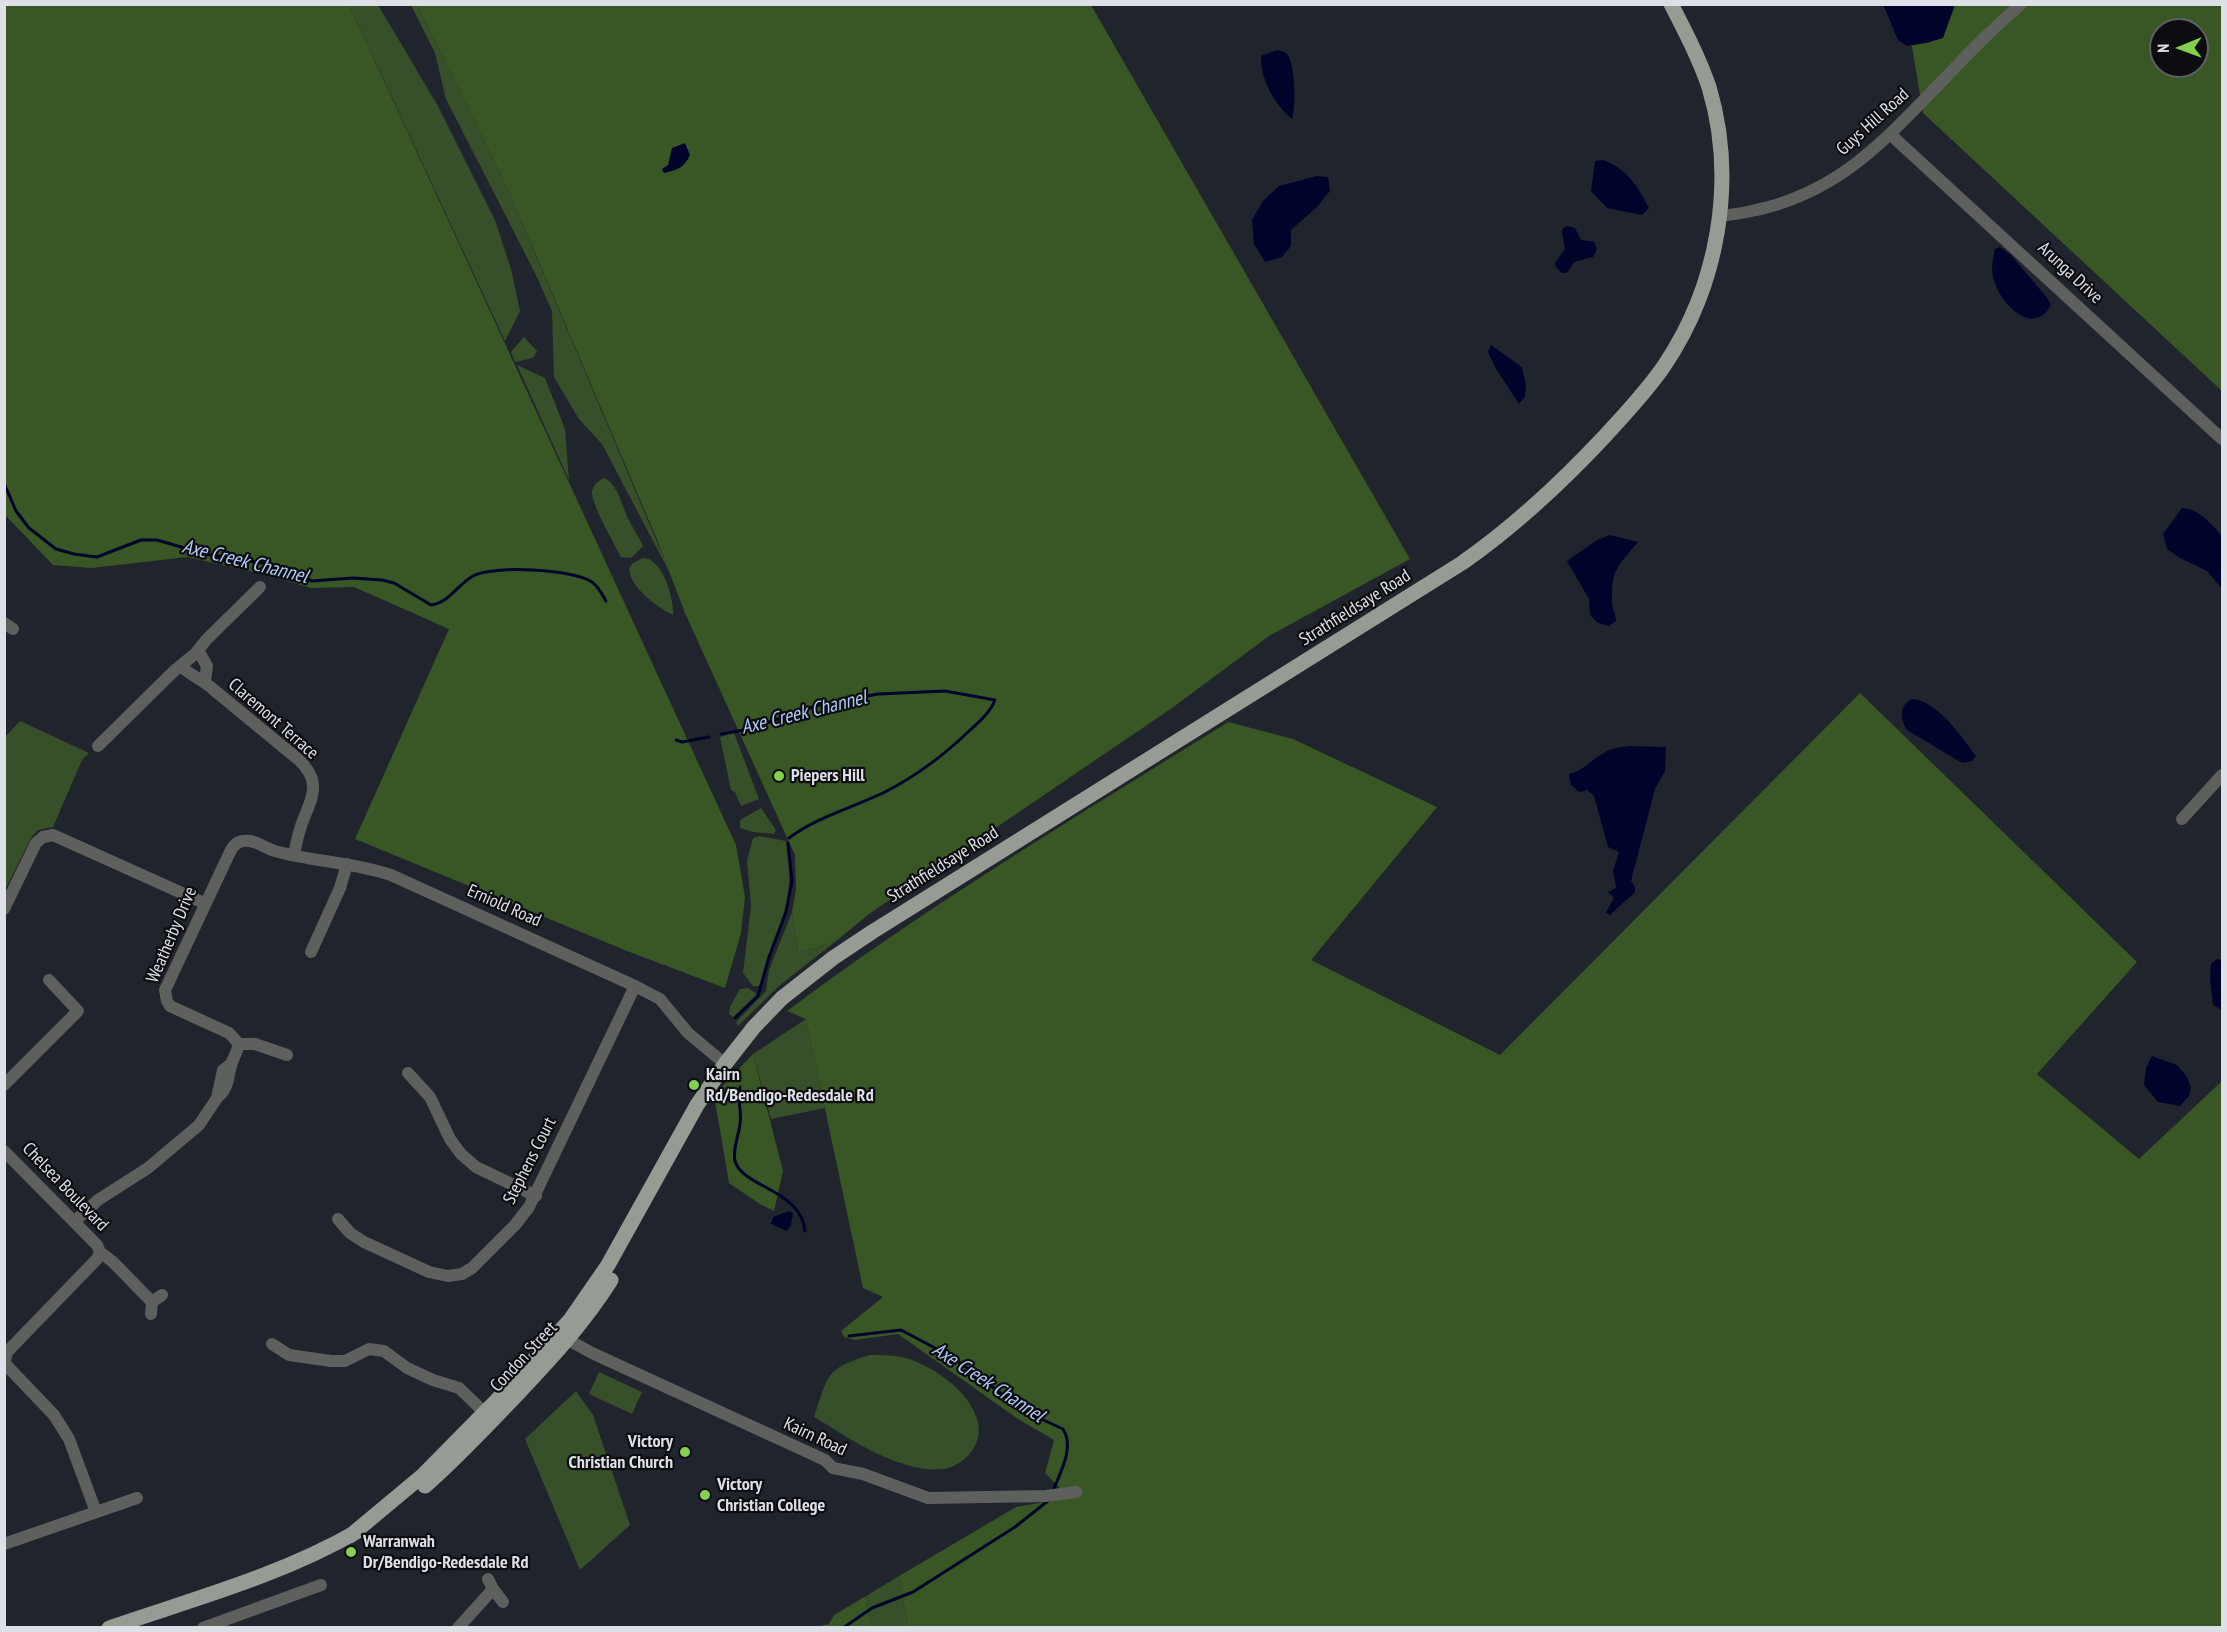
<!DOCTYPE html>
<html>
<head>
<meta charset="utf-8">
<style>
	body { margin:0 }
	#map { position:relative; width:2227px; height:1632px; overflow:hidden; background:#20242d; font-family:"PT Sans Narrow",sans-serif }
	canvas { display:block }
	.frame { position:absolute; inset:0; border:6px solid #dde0e6; pointer-events:none }
	.north { position:absolute; left:2149px; top:18px; width:60px; height:60px; box-sizing:border-box; background:#0c0d11; border:2px solid #606166; border-radius:50%; rotate:269deg; font-size:16px; font-weight:700; line-height:24px; text-align:center; color:#dde0e6 }
	.north::after { content:''; display:block; margin:auto; width:21px; height:27px; background:#84cf4d; clip-path:polygon(50% 0,100% 100%,50% 72%,0 100%) }
</style>
</head>
<body>
<div id="map">
<canvas width="2227" height="1632"></canvas>
<div class="frame"></div>
<div class="north">N</div>
</div>
<script>
const g = document.querySelector('canvas').getContext('2d');
g.lineJoin = 'round';
function fillPath(path, color) { g.fillStyle = color; g.fill(path, 'evenodd'); }
function stroke(path, color, width, dash) { g.strokeStyle = color; g.lineWidth = width; g.lineCap = dash ? 'butt' : 'round'; g.setLineDash(dash || []); g.stroke(path); }
function label(font, color, halo, rows, align = 'center') {
  g.font = font + ' "PT Sans Narrow",sans-serif'; g.lineWidth = 4.5; g.setLineDash([]); g.textBaseline = 'middle'; g.strokeStyle = halo; g.fillStyle = color; for (const [text, x, y, turn = 0] of rows) {
    g.save(); g.translate(x, y); g.rotate((+turn || 0) * Math.PI / 180); g.textAlign = isNaN(turn) ? turn : align; if (halo) g.strokeText(text, 0, 0); g.fillText(text, 0, 0); g.restore();
  }
}
fillPath(new Path2D(`
	M349 5H378L438 106 495 220 511 269 520 311 505 341Z
	M411 5H417L506 185 671 575 602 444 579 419 554 377 552 311 535 273 446 99 435 53Z
	M524 337 537 351 533 358 515 362 511 352Z
	M517 365 545 378 565 429 569 480Z
	M605 478C620 488 621 505 629 520 633 529 639 537 643 546L631 558 621 557C615 545 590 502 592 491 593 485 600 479 605 478Z
	M643 558C663 558 674 599 673 615 657 607 630 588 629 568L633 563Z
	M20 721 89 753 82 760 53 827 38 830 32 836 5 890V737Z
	M734 733 759 799 741 806 735 792 731 790 720 737Z
	M761 808 776 830 774 834 753 832 740 828V820Z
	M759 836 786 841C787 855 790 870 789 883 787 919 768 952 760 986H753L743 973 751 906 747 861 753 838Z
	M792 912 798 953 835 942 780 985 738 1026 736 1022 766 991 769 970Z
	M748 988 757 994 733 1017 729 1014 730 1007 740 989Z
	M806 1019 825 1108 771 1119 753 1054Z
	M870 1355C882 1355 895 1355 906 1358 934 1367 968 1390 977 1419 984 1440 969 1462 948 1468 937 1471 918 1469 907 1465 874 1456 844 1435 814 1417 829 1375 824 1369 870 1355Z
	M599 1372 642 1392 632 1414 589 1394Z
	M576 1391 593 1415 630 1525 580 1570 525 1439Z
	M899 1576 908 1627H871L866 1596Z`), '#385029');
fillPath(new Path2D(`
	M5 4 349 5 736 845 745 897 741 933 725 988 627 951 355 839 449 629 354 587 311 588 259 573 187 557 92 568 53 565 5 515Z
	M417 5H1091L1410 559 1269 636 1172 708 869 914 835 942 798 953 792 912 796 889 795 855 685 613 656 537 506 185Z
	M1905 5H2222V391L1923 113ZM2161 30H2197V66H2161Z
	M1860 693 2137 962 2037 1074 2139 1159 2222 1081V1627H908L899 1576 1016 1507 1056 1500 1066 1494 1045 1473 1054 1440 1018 1419 898 1334 855 1340 844 1337 841 1331 883 1297 863 1288 806 1019 787 1011C927 906 1079 815 1228 722L1293 739 1437 807 1311 960 1500 1055Z
	M753 1054 783 1171 774 1211 760 1204 729 1183 715 1101 719 1090Z
	M866 1596 871 1627H815L829 1624 834 1615Z`), '#395625');
fillPath(new Path2D(`
	M1883 4H1955V5L1943 38 1926 43 1907 46 1898 40Z
	M1277 50C1282 51 1287 52 1289 57 1295 69 1296 107 1292 119 1275 105 1260 79 1261 56Z
	M685 143 690 155C684 168 677 170 664 173L662 169 668 165 672 148Z
	M1603 160C1627 169 1637 185 1649 208L1642 215 1607 208 1591 191 1595 161Z
	M1317 176 1328 177 1330 191 1317 207 1291 230V246L1282 257 1265 262 1254 244 1252 220 1263 201 1279 186Z
	M1567 226 1575 228 1581 240 1594 242 1597 249 1593 257 1574 262 1567 273H1562L1556 267 1555 263 1565 249 1562 233 1563 228Z
	M2000 247 2011 255 2048 299 2051 305C2032 339 1998 301 1993 277 1991 268 1993 258 1995 249Z
	M1491 345 1522 367 1526 385 1525 397 1519 404 1496 369 1488 352Z
	M2182 508C2200 509 2211 524 2222 536V589L2207 571 2180 558 2167 549 2163 534Z
	M1610 535 1638 542C1618 566 1611 569 1612 602 1612 609 1616 614 1616 621L1609 626 1598 623 1590 615 1589 599 1567 561 1597 540Z
	M1912 699C1937 700 1962 737 1976 756L1972 761 1962 763 1907 730C1900 719 1899 705 1912 699Z
	M1630 746 1666 747 1665 771 1655 789 1631 881 1635 887V892L1610 915 1606 913 1614 898 1608 892 1616 888 1613 871 1619 852 1608 847 1594 796 1587 790 1579 792 1571 785 1569 774C1584 771 1589 761 1602 754 1611 748 1620 747 1630 746Z
	M2217 959 2222 960V1010L2213 1005 2210 979 2211 964Z
	M2152 1056 2177 1065 2187 1077 2191 1088 2189 1096 2180 1106 2158 1102 2144 1085 2146 1068Z
	M789 1211 793 1213 791 1225 787 1231 771 1224 773 1217Z`), '#00042b');
stroke(new Path2D(`
	M4 483 16 511 29 528 56 549 74 554 97 557 141 540H157L205 554 269 564 312 581 353 578 382 580 394 583 431 605C449 603 458 584 473 576 493 565 573 569 592 582 598 586 602 594 606 601
	M721 734 749 729 819 705 878 694 945 691 995 700C990 713 978 723 968 732 943 756 916 776 885 792 854 807 817 817 789 838
	M676 740 682 742 709 737
	M735 1018 758 996 769 957 786 912 792 881 788 843
	M740 1087C737 1101 742 1111 740 1124 739 1135 732 1150 735 1161 743 1188 801 1189 805 1231
	M849 1336 901 1330 952 1357 1026 1412 1063 1429C1075 1447 1060 1473 1053 1491
	M843 1628 872 1608 913 1592 1015 1527 1049 1500`), '#00042b', 3);
stroke(new Path2D(`
	M1891 135 2222 439
	M1720 215C1735 216 1750 211 1765 208 1848 186 1891 133 1948 75 1971 50 1995 27 2021 4
	M4 623 13 629
	M198 650 207 666 205 681
	M180 666C192 676 203 680 214 690L299 760C324 784 310 800 301 826 298 835 296 845 294 854
	M98 746 174 671 195 654 207 639 260 587
	M2182 819 2222 775
	M4 909 36 843 43 837 53 835 204 903
	M311 952 340 888 347 864
	M239 1044H255L287 1055
	M408 1073 430 1097 450 1139 461 1154 476 1167 536 1196
	M4 1085 78 1011 49 980
	M217 1098C230 1087 227 1077 232 1062 235 1056 237 1051 239 1044L229 1033 170 1006 167 1001 165 990 230 852C233 846 237 841 244 841 255 839 264 848 275 851 313 862 353 862 391 875L635 986 660 999 688 1033 725 1064
	M4 1151 97 1245 100 1252 97 1259 8 1351 6 1355
	M338 1219 350 1233 364 1242 429 1272 448 1276 462 1274 472 1268 515 1225 529 1207 635 986
	M74 1222 98 1200 148 1168 199 1125 217 1098 223 1070 231 1064
	M100 1252 113 1262 152 1302
	M151 1314 152 1302 162 1295
	M561 1336 592 1353 825 1460 833 1468 863 1474 928 1498 1046 1496 1076 1492
	M272 1344 289 1355 331 1361H345L369 1349 384 1351 407 1368 433 1380 459 1388 484 1412
	M6 1355 5 1363 9 1368 54 1415 69 1439 96 1512
	M4 1544 137 1498
	M493 1589 503 1602
	M203 1628 321 1585
	M458 1628 493 1589 488 1579`), '#5d605c', 12);
stroke(new Path2D(`
	M425 1486C455 1460 482 1431 509 1403 546 1364 583 1325 611 1280
	M350 1536 422 1476 496 1401 570 1320 608 1265 697 1105 725 1064 754 1027 782 998 833 958 872 932 1462 563C1515 526 1561 483 1605 436 1625 414 1647 391 1664 366 1718 286 1737 181 1709 87 1699 58 1685 31 1671 4
	M109 1628C193 1599 280 1576 358 1531`), '#969c93', 15);
for (const [x, y, r, color] of [
	[779,776,6,"#84cf4d"],
	[694,1085,6,"#84cf4d"],
	[685,1452,6,"#84cf4d"],
	[705,1495,6,"#84cf4d"],
	[351,1552,6,"#84cf4d"]
]) { const dot = new Path2D(); dot.arc(x, y, r, 0, 2 * Math.PI); g.fillStyle = color; g.fill(dot); stroke(dot, '#0c0d11', 2); }
label('18px', '#dde0e6', '#0c0d11', [
	["Guys Hill Road",1873,122,-42],
	["Arunga Drive",2070,273,43],
	["Strathfieldsaye Road",1355,608,-32],
	["Claremont Terrace",273,719,41],
	["Strathfieldsaye Road",943,865,-32],
	["Erniold Road",504,906,24],
	["Weatherby Drive",172,935,-67],
	["Stephens Court",530,1161,-63],
	["Chelsea Boulevard",65,1187,46],
	["Condon Street",524,1357,-47],
	["Kairn Road",815,1437,25]
]);
label('bold 18px', '#dde0e6', '#0c0d11', [
	["Piepers Hill",791,776],
	["Kairn",706,1075],
	["Rd/Bendigo-Redesdale Rd",706,1096],
	["Victory",673,1442,"right"],
	["Christian Church",673,1463,"right"],
	["Victory",717,1485],
	["Christian College",717,1506],
	["Warranwah",363,1542],
	["Dr/Bendigo-Redesdale Rd",363,1563]
], 'left');
label('italic 20px', '#b2c9f5', '#0c0d11', [
	["Axe Creek Channel",245,562,14],
	["Axe Creek Channel",804,713,-14],
	["Axe Creek Channel",988,1383,33]
]);
</script>
</body>
</html>
